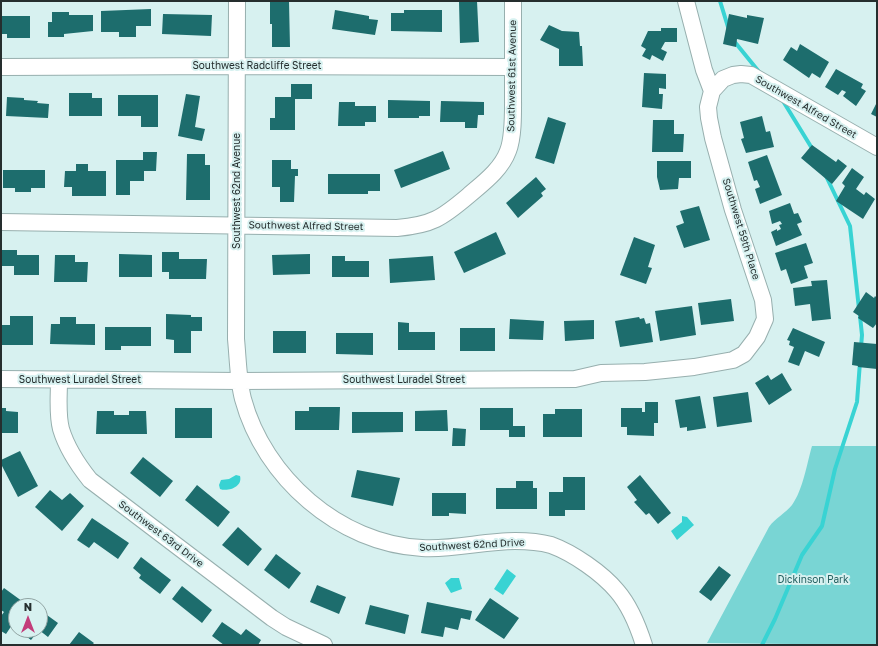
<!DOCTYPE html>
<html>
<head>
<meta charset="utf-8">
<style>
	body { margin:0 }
	#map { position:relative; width:878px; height:646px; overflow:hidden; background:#d7f1f0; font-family:"Golos Text",sans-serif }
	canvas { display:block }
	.frame { position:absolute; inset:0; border:2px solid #252e2e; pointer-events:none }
	.north { position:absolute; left:8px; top:598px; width:40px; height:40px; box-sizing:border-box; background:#d7f1f0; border:1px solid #90a3a2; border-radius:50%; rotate:0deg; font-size:11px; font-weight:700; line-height:16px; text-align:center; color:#252e2e }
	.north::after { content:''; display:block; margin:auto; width:14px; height:18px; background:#c33c7a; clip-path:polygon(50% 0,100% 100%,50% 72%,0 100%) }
</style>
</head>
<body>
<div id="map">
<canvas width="878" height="646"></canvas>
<div class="frame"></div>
<div class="north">N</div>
</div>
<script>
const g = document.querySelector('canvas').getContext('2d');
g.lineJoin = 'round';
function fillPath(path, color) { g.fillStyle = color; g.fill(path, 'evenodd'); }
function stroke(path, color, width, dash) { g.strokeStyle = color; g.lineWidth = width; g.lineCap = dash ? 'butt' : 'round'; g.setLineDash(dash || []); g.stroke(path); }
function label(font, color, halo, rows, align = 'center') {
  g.font = font + ' "Golos Text",sans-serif'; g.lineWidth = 4; g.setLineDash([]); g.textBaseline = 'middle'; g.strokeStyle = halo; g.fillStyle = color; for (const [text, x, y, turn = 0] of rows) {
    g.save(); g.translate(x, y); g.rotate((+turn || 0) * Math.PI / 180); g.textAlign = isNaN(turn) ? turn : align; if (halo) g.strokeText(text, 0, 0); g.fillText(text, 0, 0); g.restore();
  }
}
fillPath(new Path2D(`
	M812 446H877V645L707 643 769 527C775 518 786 513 792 505 803 490 807 463 812 446Z`), '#79d5d4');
fillPath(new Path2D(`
	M236 475 240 476C243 487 228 492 220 489L219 485 221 480 229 479Z
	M682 516 687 517 694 525 677 540 671 531 682 522Z
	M507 569 516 576 503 595 494 589Z
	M451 578H459L462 589 451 593 445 583Z`), '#38d3d3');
stroke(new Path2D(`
	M720 1 728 27
	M734 41 760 73
	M783 101 813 150
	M826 176 850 226 859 309
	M860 316 862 335 861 347
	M762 645 775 619 802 555 822 526 835 469 857 402 860 362`), '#38d3d3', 4);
fillPath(new Path2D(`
	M270 1H289L290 47H272V24H270Z
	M459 1H477L479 42 460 43Z
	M151 9V26H136V37H119V32H101V11Z
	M335 10 369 16V19L378 20 375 35 332 29Z
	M404 10H442V32L391 31V13H404Z
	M52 12H69V15H93V31L64 34V37H48V22H52Z
	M163 14 212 15 211 36 162 34Z
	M729 14 747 18V15L764 18 758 44 737 39 736 47 723 44Z
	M1 16H30V38H7V34H1Z
	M549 25 562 31 579 32 580 46H582L583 66H559V49L540 40Z
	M661 28H677V42H665L661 49 667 52 663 61 652 55 650 60 642 56 646 49 641 46 648 31H661Z
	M800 44 829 62 820 78 812 73 809 78 783 60 791 47 797 51Z
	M836 69 863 84 861 88 866 91 856 106 843 96 846 92 842 90 838 95 825 87Z
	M644 73 666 74V89L659 88V94H663L662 109 642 107Z
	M291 84H312V99H295V130H270V118H275V97H291Z
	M69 93H92V98H102V116H69Z
	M186 94 200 96 195 127 205 129 202 141 178 136Z
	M118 95H158V127H141V116H118Z
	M7 97 24 98V100L38 101 37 103 49 104 48 118 6 116Z
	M388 100 430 101V116H419V118H388Z
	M441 101 484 102V115H478L477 128H465V122H440Z
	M339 102H355V106H376V122H365V126H338Z
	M877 102V117L871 114Z
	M762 116 766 132 770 131 774 147 746 153 741 139 744 138 740 122Z
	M548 117 566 123 554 164 535 158Z
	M653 120H674V134H684L683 152H652Z
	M812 145 836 162 838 159 847 166 832 184 801 158Z
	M443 151 450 169 401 188 394 170Z
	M143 152H157L156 171H144V181H130V195H116V160H143Z
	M187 154H205V165H210V200H186Z
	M767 155 782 195 760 204 755 189 760 187 757 180 754 181 748 162Z
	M272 160H291V169H298V176H295L294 202H280V187H272Z
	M657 161H691V178H679L678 189 660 190 657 177Z
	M76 164H88V171H106V196H72V187H64L65 171H76Z
	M852 168 864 177 856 189 864 195 866 192 875 199 863 219 836 201 845 186 842 183Z
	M3 170H45V188H31V192H15V188H3Z
	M328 174H380V191H368V194H328Z
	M536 177 546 189 541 193 543 196 518 218 506 203Z
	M790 203 794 214 798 213 802 222 797 224 802 235 776 246 771 232 777 229V231L781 229 779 225 782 224 780 221 772 224 769 211Z
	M699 206 710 240 684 248 676 226 684 223 680 211Z
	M496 232 506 254 464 273 454 252Z
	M634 237 655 245 648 267 652 268 646 284 620 275Z
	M806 243 813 263 804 266 808 278 791 284 786 269 781 271 775 253Z
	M1 250H17V255H39V275H14V266H1Z
	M162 252H179V259H207L206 279H169V272H162Z
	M119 254 152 255V277H119Z
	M310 254V274L273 275 272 255Z
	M55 255H75V262H88L87 282H54Z
	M332 256H345V261H369V277H332Z
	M433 256 435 280 390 283 389 259Z
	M827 280 831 319 812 321 810 304 795 306 793 288 812 286 811 281Z
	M866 292 874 298 875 296 877 298V323L873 328 858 318 859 316 853 312Z
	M731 299 734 321 701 325 698 303Z
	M692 306 696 335 660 341 655 311Z
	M166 314 191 315V317H202V331H191V353H174V340L166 339Z
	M10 316H33V345H2V325H10Z
	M60 317H76V324H95V345L50 344 51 324H60Z
	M639 317 640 319 644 318 646 324 650 323 653 342 620 347 615 321Z
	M510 319 544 321 543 340 509 339Z
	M594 320V339L565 341 564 321Z
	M398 322 409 323V332H435V350H398Z
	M105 327H151V346H121V350H105Z
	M460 328H495V351H460Z
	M793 328 825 342 819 357 805 351 799 366 788 362 794 347 789 345 790 341 787 340Z
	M273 331H306V353H273Z
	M336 333H373V355L336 354Z
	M854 342 877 344 876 364H877V369L858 367V366L852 365Z
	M782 373 792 390 769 405 755 383 768 375 771 380Z
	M748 392 752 422 717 427 713 397Z
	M700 396 706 428 687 431V427L680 428 675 400Z
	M645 402H658V423H654V436L627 435V427H621V408H642V412H645Z
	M309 407H340L339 430H295V411H309Z
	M1 408H6V411L18 412V433H1Z
	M175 408H212V438H175Z
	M480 408H513V426H525V437H509V430H480Z
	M555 409H582V437H543V414H555Z
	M447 410 448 431H415V411Z
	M97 411H114V415H129V411H146L147 434H96Z
	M352 412H403V432L352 433Z
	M453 428 466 429 465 446H452Z
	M20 451 38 486 18 497 1 464V460Z
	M143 457 173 481 160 497 130 473Z
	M357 470 400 478 393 506 351 497Z
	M640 475 671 513 658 524 649 513 646 515 634 502 637 500 627 487Z
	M563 477H585V510H565V516H549V492H563Z
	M516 481H533V488H537V509H496V488H516Z
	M197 485 230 512 218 527 185 500Z
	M50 490 62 500 70 493 84 506 62 531 35 507Z
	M432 493H466V514L449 513V516H432Z
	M92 518 129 543 118 559 94 542 89 548 77 540Z
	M238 527 262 549 248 566 222 545Z
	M276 554 301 573 289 589 264 570Z
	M141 557 171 580 160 594 139 578 141 575 133 568Z
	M719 566 731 575 711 601 699 592Z
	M317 585 346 597 339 614 310 602Z
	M182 586 212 610 202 623 172 599Z
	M4 588 26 604 25 606H16V619L6 634 1 631V616L4 612 1 610V592Z
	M490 598 519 618 504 639 475 620Z
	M427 602 472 611 470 620 461 618 458 630 445 627 443 637 421 633Z
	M370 605 409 615 405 634 365 624Z
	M40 610 58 623 48 637 39 630 31 640 19 631 40 630Z
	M222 622 241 635 246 629 261 640 258 645H224L212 636Z
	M79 632 94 643 92 645H69Z`), '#1d6d6d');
const minor = new Path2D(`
	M237 1 236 339C238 359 238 380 243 399 264 477 339 544 422 548 453 550 484 541 515 541 526 541 540 542 551 545 573 553 602 573 617 591 630 606 638 626 644 645
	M686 1 704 70 712 91
	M1 67 237 66 513 67
	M1 222 397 228C432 225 442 218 468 196 483 183 501 170 508 151 514 136 513 109 513 93 513 62 513 32 513 1
	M1 379 240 381 575 379 601 373 645 372 694 367 733 360 744 354 757 337 765 319 763 300 733 210 713 138 709 118 708 107 712 91 723 79 733 75 741 74 751 75 877 147
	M59 380C59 396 57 414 61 429 67 449 78 465 90 480L272 618 286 627 324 645`);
stroke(minor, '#97afae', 18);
stroke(minor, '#fff', 16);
label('10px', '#252e2e', '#d7f1f0', [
	["Southwest Radcliffe Street",257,66],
	["Southwest 61st Avenue",512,76,-89],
	["Southwest Alfred Street",806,107,30],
	["Southwest 62nd Avenue",237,191,-90],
	["Southwest Alfred Street",306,226,1],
	["Southwest 59th Place",741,229,73],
	["Southwest Luradel Street",80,380],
	["Southwest Luradel Street",404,380],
	["Southwest 63rd Drive",161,534,37],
	["Southwest 62nd Drive",472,545,-3]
]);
label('10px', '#246060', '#d7f1f0', [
	["Dickinson Park",813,580]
]);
</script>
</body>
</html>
